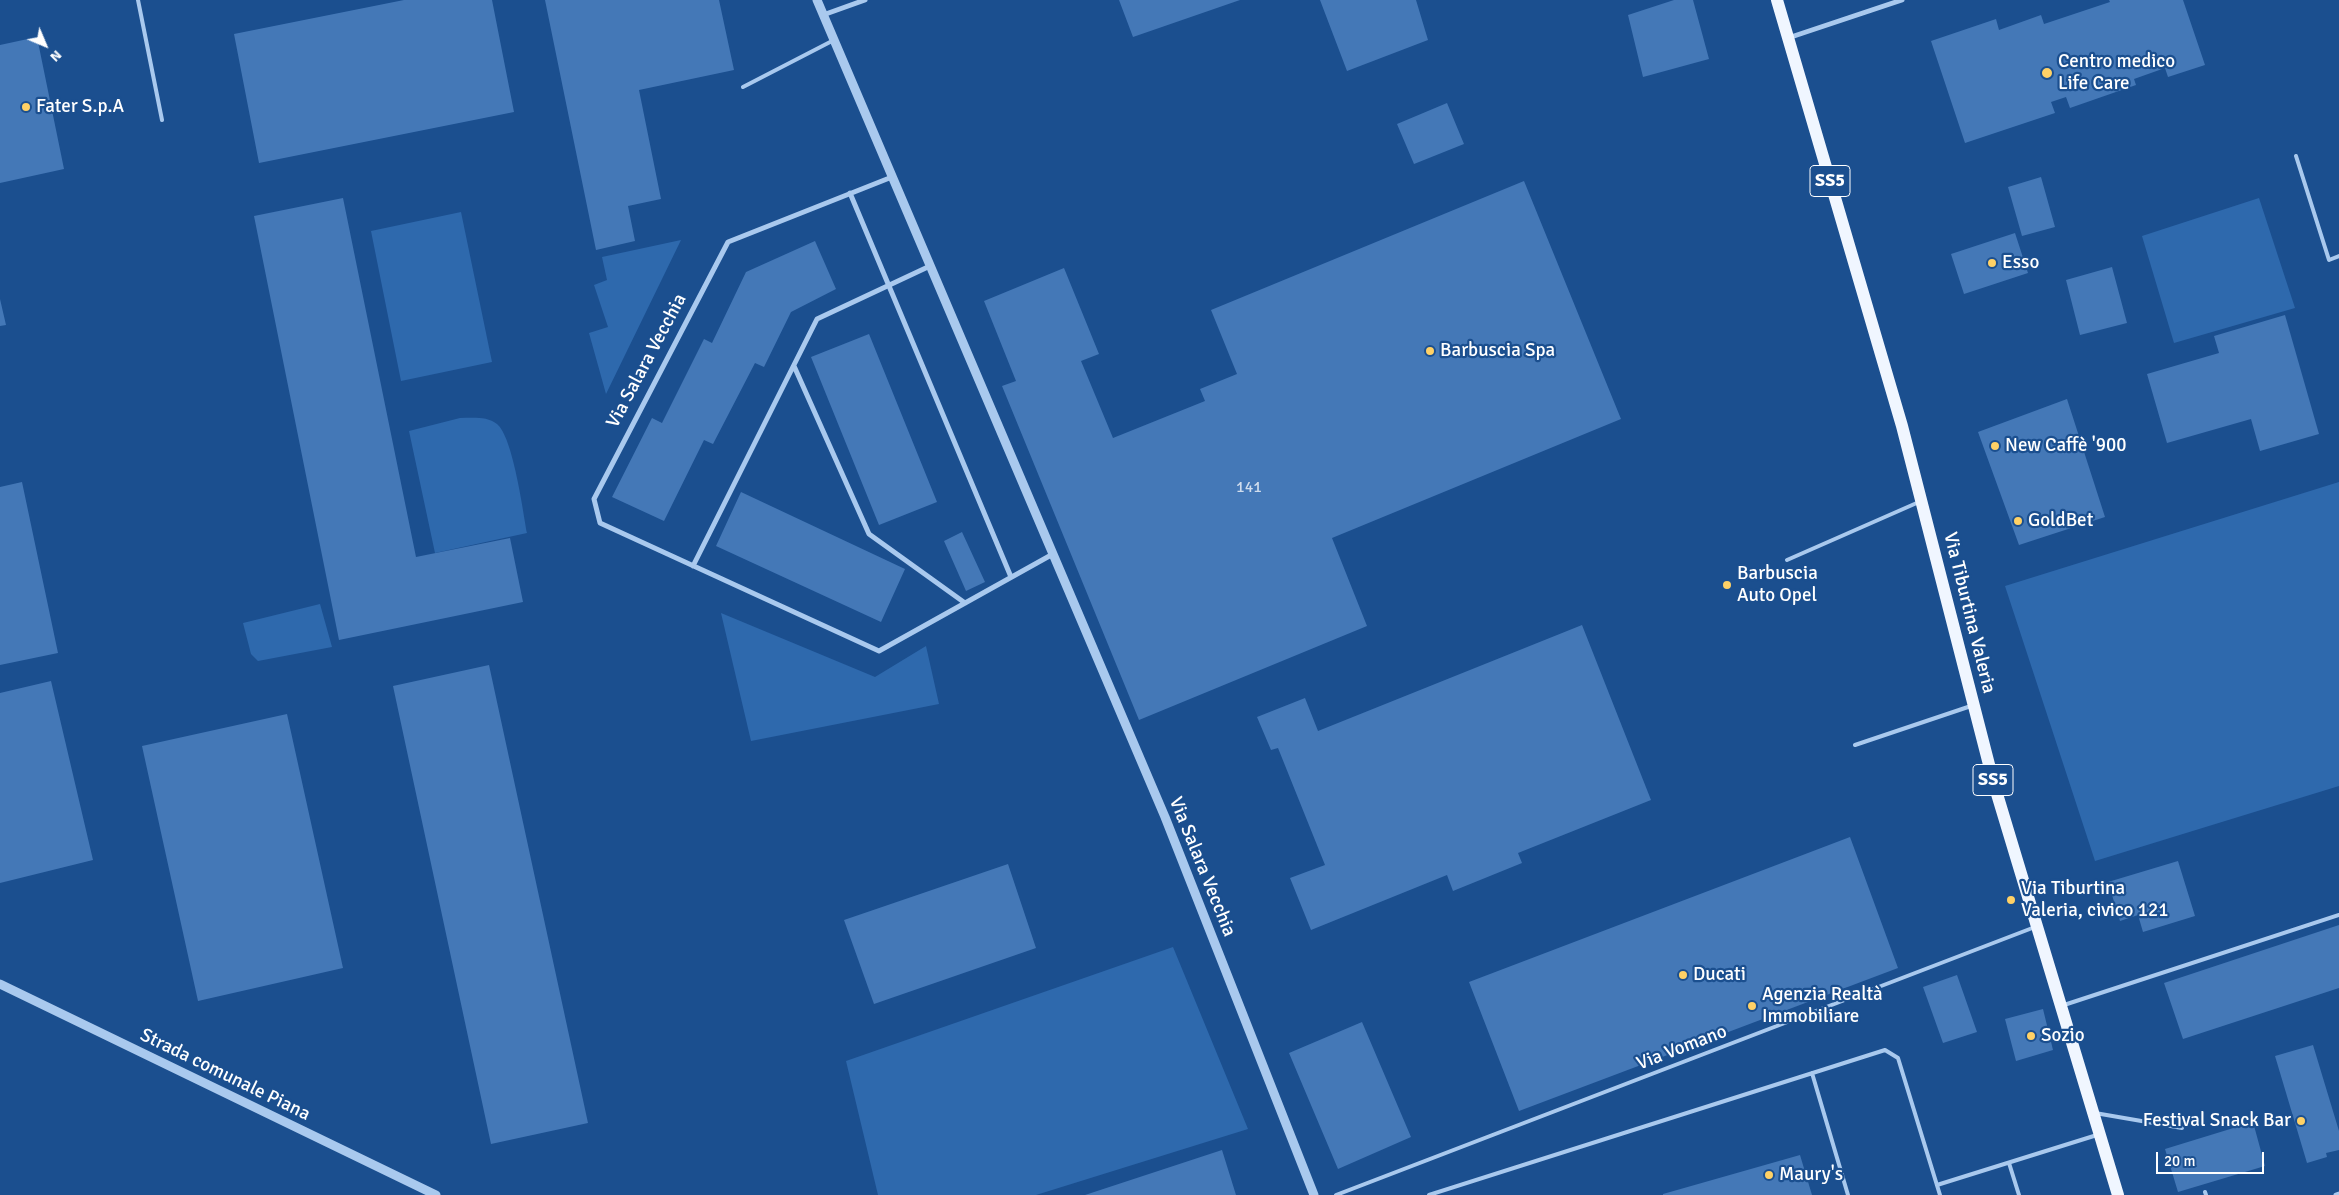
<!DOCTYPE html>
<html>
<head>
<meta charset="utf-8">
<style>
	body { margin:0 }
	#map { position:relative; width:2339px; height:1195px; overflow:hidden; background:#1b4f8f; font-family:Signika,sans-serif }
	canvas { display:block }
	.north { position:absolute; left:20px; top:20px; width:50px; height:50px; -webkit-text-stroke:4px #1b4f8f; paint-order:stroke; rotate:135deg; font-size:14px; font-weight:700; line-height:20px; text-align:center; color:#fff }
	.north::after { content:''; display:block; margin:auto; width:18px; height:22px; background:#fff; clip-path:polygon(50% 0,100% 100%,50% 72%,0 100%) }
	.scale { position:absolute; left:2156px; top:1152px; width:108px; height:22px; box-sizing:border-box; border:2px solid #fff; border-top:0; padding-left:6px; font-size:15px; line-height:18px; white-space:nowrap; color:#fff; -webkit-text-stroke:4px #1b4f8f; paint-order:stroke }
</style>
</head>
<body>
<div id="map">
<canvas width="2339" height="1195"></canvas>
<div class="north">N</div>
<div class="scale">20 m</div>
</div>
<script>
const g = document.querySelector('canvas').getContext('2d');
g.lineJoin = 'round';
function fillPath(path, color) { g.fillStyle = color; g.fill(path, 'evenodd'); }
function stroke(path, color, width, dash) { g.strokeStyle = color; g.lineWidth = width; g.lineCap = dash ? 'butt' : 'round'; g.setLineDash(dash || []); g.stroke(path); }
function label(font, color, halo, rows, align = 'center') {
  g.font = font + ' Signika,sans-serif'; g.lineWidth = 4.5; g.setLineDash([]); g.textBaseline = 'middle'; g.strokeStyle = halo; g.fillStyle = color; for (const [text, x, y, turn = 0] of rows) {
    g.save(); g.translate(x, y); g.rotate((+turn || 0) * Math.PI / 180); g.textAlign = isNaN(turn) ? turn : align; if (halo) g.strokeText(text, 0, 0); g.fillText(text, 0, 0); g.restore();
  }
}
fillPath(new Path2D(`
	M2259 198 2295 308 2174 343 2142 236Z
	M461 212 492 362 401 381 371 231Z
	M681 240 606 394 589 333 608 327 594 285 607 280 602 257Z
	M460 418C472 418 487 416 497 424 513 437 523 511 527 533L435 553 409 431Z
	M2339 482V786L2095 861 2005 586Z
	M320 604 332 647 258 661 251 654 243 623Z
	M721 613 875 677 926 646 939 704 751 741Z
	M1173 947 1248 1129 1036 1195H878L846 1061Z`), '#2e69ad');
fillPath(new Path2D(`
	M404 0H492L514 112 259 163 234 34Z
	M545 0H719L734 70 639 90 661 199 628 206 635 241 596 250Z
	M1119 0H1240L1133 37Z
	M1320 0H1416L1428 40 1347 71Z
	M1674 0H1693L1709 59 1643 77 1628 15Z
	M2109 0H2183L2205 65 2168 77 2165 68 2134 79 2136 85 2070 108 2066 97 2051 102 2055 113 1965 143 1931 41 1996 19 1999 30 2041 15 2044 24 2110 2Z
	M37 37 64 169 0 183V45Z
	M1447 103 1464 144 1414 164 1397 124Z
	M2041 177 2055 227 2022 236 2008 187Z
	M1524 181 1621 419 1332 538 1367 626 1139 720 1002 386 1016 381 984 301 1064 268 1099 354 1081 361 1113 438 1205 401 1200 389 1237 374 1211 310Z
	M343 198 416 557 510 538 523 602 339 640 254 216Z
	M2015 233 2028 273 1964 294 1951 254Z
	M815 241 836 289 791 312 764 367 755 363 713 444 704 440 664 521 612 497 652 418 662 423 704 339 712 343 746 272Z
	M2112 267 2127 323 2080 335 2066 280Z
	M0 299 6 325 0 326Z
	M2285 315 2319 434 2260 451 2251 419 2167 443 2147 374 2219 353 2214 336Z
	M869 334 937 502 879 525 811 357Z
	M2067 399 2105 517 2019 545 1978 432Z
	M22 482 58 653 0 665V487Z
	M741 492 905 569 881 622 716 546Z
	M962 532 985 582 966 591 944 541Z
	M1582 625 1651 800 1518 853 1522 863 1453 891 1447 875 1311 930 1290 878 1325 865 1278 748 1271 750 1257 717 1305 698 1318 731Z
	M489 665 588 1123 491 1144 393 686Z
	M51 681 93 860 0 883V693Z
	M287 714 343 968 198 1001 142 746Z
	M1850 837 1898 968 1519 1111 1469 982Z
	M2178 861 2195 916 2143 932 2138 915 2120 921 2108 882Z
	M1008 864 1036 948 874 1004 844 920Z
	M2339 925V988L2183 1039 2164 983Z
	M1957 975 1977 1032 1943 1043 1923 987Z
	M2043 1009 2053 1050 2016 1061 2005 1019Z
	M1362 1022 1411 1137 1338 1169 1289 1053Z
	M2313 1045 2339 1131V1150L2326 1153 2327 1157 2307 1163 2275 1056Z
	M2253 1122 2265 1166 2178 1192 2165 1149Z
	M1222 1150 1236 1195H1085Z
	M1800 1155 1812 1195H1663V1194Z`), '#4478b7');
stroke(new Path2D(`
	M138 0 162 120
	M743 87 834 40
	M2296 156 2329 260 2339 256
	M1787 560 1919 502
	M1855 745 1971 706
	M2064 1005 2339 915
	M1812 1073 1848 1195
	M2095 1113 2182 1128
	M2009 1163 2019 1195
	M1937 1185 2097 1135
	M2205 1192 2206 1195
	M1336 1195 2035 927
	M1429 1195 1885 1050 1898 1058 1940 1195`), '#a9c9ee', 4);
stroke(new Path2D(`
	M823 15 865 0
	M1788 38 1902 0
	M892 177 728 242 594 499 600 523 879 651 1053 554
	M850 193 1011 577
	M794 366 869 534 965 603
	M693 566 817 319 930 266
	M2336 1195 2339 1194`), '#a9c9ee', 5);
stroke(new Path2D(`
	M817 0 1165 817 1314 1195
	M0 984 436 1195`), '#a9c9ee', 9);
stroke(new Path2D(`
	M1777 0 1902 426 1994 784 2118 1195`), '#f0f6ff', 12);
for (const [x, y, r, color] of [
	[2047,73,6,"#ffd166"],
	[26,107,5,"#ffd166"],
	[1992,263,5,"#ffd166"],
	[1430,351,5,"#ffd166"],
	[1995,446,5,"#ffd166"],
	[2018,521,5,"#ffd166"],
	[1727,585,5,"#ffd166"],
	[2011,900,5,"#ffd166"],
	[1683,975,5,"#ffd166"],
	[1752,1006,5,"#ffd166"],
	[2031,1036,5,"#ffd166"],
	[2301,1121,5,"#ffd166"],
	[1769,1175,5,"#ffd166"]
]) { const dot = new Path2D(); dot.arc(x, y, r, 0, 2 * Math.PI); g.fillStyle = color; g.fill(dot); stroke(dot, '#1b4f8f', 2); }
label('16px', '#d0dded', null, [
	["141",1249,488]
]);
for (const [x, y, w] of [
	[1830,181,40],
	[1993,780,40]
]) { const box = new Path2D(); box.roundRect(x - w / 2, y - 15.5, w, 31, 4); g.fillStyle = '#1b4f8f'; g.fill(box); stroke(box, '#fff', 1); }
label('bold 18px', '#fff', null, [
	["SS5",1830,181],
	["SS5",1993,780]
]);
label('19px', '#fff', '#1b4f8f', [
	["Centro medico",2058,62],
	["Life Care",2058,84],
	["Fater S.p.A",36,107],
	["Esso",2002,263],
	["Barbuscia Spa",1440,351],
	["New Caffè '900",2005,446],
	["GoldBet",2028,521],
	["Barbuscia",1737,574],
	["Auto Opel",1737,596],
	["Via Tiburtina",2021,889],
	["Valeria, civico 121",2021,911],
	["Ducati",1693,975],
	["Agenzia Realtà",1762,995],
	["Immobiliare",1762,1017],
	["Sozio",2041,1036],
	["Festival Snack Bar",2291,1121,"right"],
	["Maury's",1779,1175]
], 'left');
label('19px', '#fff', '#1b4f8f', [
	["Via Salara Vecchia",647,361,-62],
	["Via Tiburtina Valeria",1969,613,76],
	["Via Salara Vecchia",1202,867,68],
	["Via Vomano",1682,1048,-21],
	["Strada comunale Piana",225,1075,26]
]);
</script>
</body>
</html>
